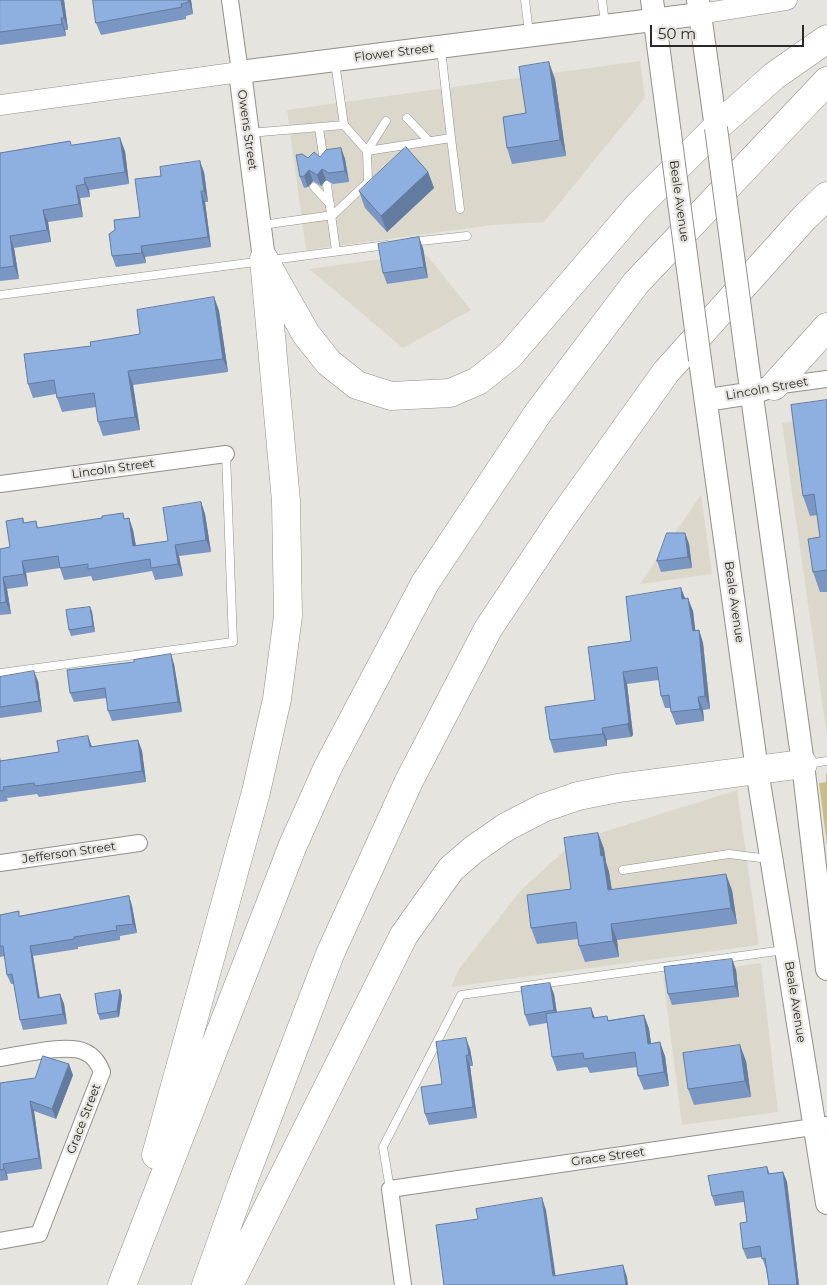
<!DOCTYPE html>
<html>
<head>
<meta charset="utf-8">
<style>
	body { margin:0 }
	#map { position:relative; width:827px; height:1285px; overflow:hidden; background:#e6e4de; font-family:Montserrat,sans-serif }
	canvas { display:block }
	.scale { position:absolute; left:650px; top:25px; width:154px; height:22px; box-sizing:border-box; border:2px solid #2a2927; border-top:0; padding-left:6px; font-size:15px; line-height:18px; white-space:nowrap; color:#2a2927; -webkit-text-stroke:4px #e6e4de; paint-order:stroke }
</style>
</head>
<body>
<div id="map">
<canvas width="827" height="1285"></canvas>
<div class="scale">50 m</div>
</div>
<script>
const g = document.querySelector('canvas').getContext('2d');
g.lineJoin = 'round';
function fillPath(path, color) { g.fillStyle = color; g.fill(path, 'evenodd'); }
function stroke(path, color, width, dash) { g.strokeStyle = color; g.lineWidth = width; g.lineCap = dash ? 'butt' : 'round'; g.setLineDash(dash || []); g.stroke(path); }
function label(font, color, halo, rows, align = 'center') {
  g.font = font + ' Montserrat,sans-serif'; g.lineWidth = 4.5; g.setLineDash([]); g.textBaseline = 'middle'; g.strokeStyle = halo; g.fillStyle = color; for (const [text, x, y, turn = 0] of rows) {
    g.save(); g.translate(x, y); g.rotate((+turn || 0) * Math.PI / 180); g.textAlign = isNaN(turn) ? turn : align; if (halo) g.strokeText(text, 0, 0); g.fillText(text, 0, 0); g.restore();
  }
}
fillPath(new Path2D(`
	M640 61 645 98 544 222 493 225 306 250 287 110Z
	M425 253 471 310 403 348 309 269Z
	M827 417V736L782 423Z
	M701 495 712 574 640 584 700 496Z
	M737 790 759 945 451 987 459 969 521 890 575 841Z
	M761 963 778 1112 682 1125 663 977Z`), '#dbd8cb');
fillPath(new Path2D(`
	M826 774H827V845L819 783 826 782Z`), '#c9bd8d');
const service = new Path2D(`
	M525 0 529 33
	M602 0 605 23
	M335 62 344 125 367 151 386 121
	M407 118 429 141
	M319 128 324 162
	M249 133 344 125
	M451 138 460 209
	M327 185 336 251
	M314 187 330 204
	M262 225 333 215 368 182 367 151 451 138 441 49
	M411 242 467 236
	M0 295 387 245
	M0 673 233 642 226 454
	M807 764 827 761
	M623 870 729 854 769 859
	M390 1189 383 1147 461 995 784 950`);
const minor = new Path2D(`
	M230 0 240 72
	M774 386 827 379
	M0 484 226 454
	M0 863 139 843
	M0 1058C20 1055 68 1043 85 1052 94 1056 99 1064 102 1072L39 1234 0 1241
	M403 1285 390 1189 827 1125`);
const tertiary = new Path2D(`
	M700 14 787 0
	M0 105 240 72`);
const secondary = new Path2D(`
	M652 0 670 134
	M698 0 716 128
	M264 259 240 72 700 14
	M746 353 803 764 827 969
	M700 360 757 770 827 1203
	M707 400 753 393 767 388`);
const motorway = new Path2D(`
	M268 267 306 334 329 363 357 385 391 396 450 393 478 381 509 356 638 206 719 125 774 76 827 39
	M774 386 827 327
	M156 1155 256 792 277 699 288 616 286 501 264 259
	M122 1285 293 845 328 767 425 583 538 413 636 283 827 81
	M206 1285 242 1184 330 954 409 781 488 629 559 522 666 372 805 217 827 196
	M229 1285 404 935 451 869 473 850 506 827 543 808 578 796 618 788 803 764`);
stroke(service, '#91908b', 9);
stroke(minor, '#91908b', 18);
stroke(tertiary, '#91908b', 21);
stroke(secondary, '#91908b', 24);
stroke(motorway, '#91908b', 29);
stroke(service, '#fff', 8);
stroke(minor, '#fff', 16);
stroke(tertiary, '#fff', 20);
stroke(secondary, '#fff', 22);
stroke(motorway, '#fff', 28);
const secondaryBridge = new Path2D(`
	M716 128 746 353
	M670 134 700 360`);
stroke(secondaryBridge, '#91908b', 24, []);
stroke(secondaryBridge, '#fff', 22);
fillPath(new Path2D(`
	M0 0H64L68 30H65L66 36 0 45Z
	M93 0H191L193 14 186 16V19L101 35 96 23Z
	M555 79 566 156 512 164 507 148 526 113Z
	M70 141 71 145 125 151 129 184 89 190 90 197 80 198 83 217 48 222 51 242 14 248 19 279 0 281V153Z
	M341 148 345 159 349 182 333 184 326 180 321 186 313 181 308 187 304 188 300 177 308 158 320 157Z
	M204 172 208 202H205L211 247 145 257 146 263 116 267 112 256 140 217 161 176Z
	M428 172 434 188 387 232 365 208 359 191Z
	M423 248 428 278 387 284 383 273Z
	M214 297 219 311 228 372 133 385 140 430 103 436 98 422 96 407 62 412 57 398 56 394 33 398 28 384 91 346 140 334Z
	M827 400V592H820L813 572 820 537 817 515 810 516 803 496Z
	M201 502 205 514 211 552 179 556 183 576 155 580 152 571 93 581 91 576 64 580 60 568 26 573 28 586 7 589 11 614 0 615V549L10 547 23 518 24 523 36 521 38 528 129 518 133 530 136 546 168 541Z
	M685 533 689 544 692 568 661 572 657 561Z
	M681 588 685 598 693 611 695 631 699 630 703 643 710 709 703 710 704 721 676 725 671 712V708H665L661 696 659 680 627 684 633 735 631 737 607 740V746L554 753 550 740 595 700 631 641Z
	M90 607 92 612 95 632 71 636 69 630Z
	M174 664 182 712 112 721 108 711 107 698 74 702 70 693Z
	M0 677 38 681 42 712 0 718Z
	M88 736 92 747 138 740 142 751 146 782 39 797 37 794 7 798 8 801 0 802V757L1 761 59 752Z
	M598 833 604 849 606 863 609 872 612 890H732L737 924 617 940 619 957 585 962 579 946 578 939 537 944 531 928 571 889Z
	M129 896 132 906 137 933 120 936V940L78 947V949L33 956 40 998 60 994 64 1004 67 1024 23 1030 20 1020 14 984H11L7 975 5 956 0 957V915L20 916Z
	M732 959 736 970 739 997 672 1005 668 994Z
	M120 990 122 996 119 1017 100 1020 98 1014Z
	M554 994 557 1013 591 1008 595 1018 609 1020 644 1015 649 1029 651 1044 665 1056 669 1086 644 1090 638 1076 637 1067 590 1073 587 1067 557 1071 552 1057 547 1023 529 1026 525 1015Z
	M470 1049 473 1066H470L477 1118 429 1125 425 1114 442 1084Z
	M746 1061 751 1097 694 1105 688 1089Z
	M73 1075 56 1119 34 1111 42 1169 7 1174 8 1180 0 1181V1083Z
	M767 1167 770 1174 783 1172 787 1182 799 1285H769L766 1269 762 1257 747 1259 743 1249 747 1222 744 1202 715 1206 712 1196Z`), '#7997c2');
fillPath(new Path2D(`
	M61 0H64L68 30 64 18Z
	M188 0H191L193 14 189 2Z
	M61 18 65 30 66 36 62 24Z
	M549 62 555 79 566 156 560 140Z
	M120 138 125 151 129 184 125 172Z
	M341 148 345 159 349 182 345 171Z
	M200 161 204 172 208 202 204 191Z
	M322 169 326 180 321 186 317 175Z
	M309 170 313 181 308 187 304 176Z
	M428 172 434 188 387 232 381 216Z
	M84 178 89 190 90 197 85 184Z
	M76 186 80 198 83 217 79 204Z
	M201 191 205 202 211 247 208 237Z
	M43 210 48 222 51 242 47 230Z
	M10 236 14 248 19 279 14 266Z
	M419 237 423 248 428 278 424 267Z
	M141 246 145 257 146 263 142 253Z
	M214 297 219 311 228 372 223 359Z
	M128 371 133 385 140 430 135 417Z
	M201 502 205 514 211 552 206 540Z
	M129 518 133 530 138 558 133 546Z
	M685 533 689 544 692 568 688 557Z
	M175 545 179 556 183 576 178 564Z
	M22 561 26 573 28 586 24 574Z
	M3 577 7 589 11 614 6 602Z
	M681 588 686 601 682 599Z
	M688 598 693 611 697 644 693 631Z
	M90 607 92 612 95 632 93 626Z
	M699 630 703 643 710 709 705 696Z
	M171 654 174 664 182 712 178 702Z
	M34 671 38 681 42 712 39 701Z
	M623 672 627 684 633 735 631 737 627 724Z
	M698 697 703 710 704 721 700 709Z
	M602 728 607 740V746L603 734Z
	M88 736 92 747H90Z
	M138 740 142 751 146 782 142 771Z
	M598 833 604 849 606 862 609 872 614 906 608 890 601 856Z
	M726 874 732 890 737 924 731 908Z
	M129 896 132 906 137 933 133 924Z
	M611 924 617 940 619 957 613 941Z
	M30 946 33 956 41 1008 38 998Z
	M732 959 736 970 739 997 735 986Z
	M550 983 554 994 558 1021 554 1010Z
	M120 990 122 996 119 1017 117 1011Z
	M60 994 64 1004 67 1024 63 1014Z
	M591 1008 596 1022 593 1018Z
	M644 1015 649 1029 653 1058 648 1044Z
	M466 1038 470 1049 473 1066 469 1055Z
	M660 1042 665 1056 669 1086 664 1072Z
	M740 1045 746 1061 751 1097 745 1081Z
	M466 1055 470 1066 477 1118 473 1107Z
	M69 1064 73 1075 56 1119 52 1109Z
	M30 1101 34 1111 42 1169 39 1158Z
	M3 1164 7 1174 8 1180 4 1169Z
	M783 1172 787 1182 799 1285H797Z
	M542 1198 546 1210 557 1285 553 1276Z
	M623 1265 627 1277 628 1285H626Z`), '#637b9e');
const building = new Path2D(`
	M0 0H61L64 18H61L62 24 0 32Z
	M93 0H188L189 2 181 4 182 7 96 23Z
	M549 62 560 140 507 148 503 117 526 113 519 67Z
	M120 138 125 172 84 178 85 184 76 186 79 204 43 210 47 230 10 236 14 266 0 268V153L70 141 71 145Z
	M406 147 428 172 381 216 359 191Z
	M341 148 345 171 329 173 322 169 317 175 309 170 304 176 300 177 296 155 302 154 308 158 314 152 320 157 326 150Z
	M200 161 204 191H201L208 237 141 246 142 253 112 256 109 234 115 230 114 220 140 217 135 179 161 176 160 167Z
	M419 237 424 267 383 273 378 244Z
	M214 297 223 359 128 371 135 417 98 422 94 393 57 398 54 380 28 384 24 354 91 346 90 342 140 334 137 310Z
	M827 400V570L813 572 808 539 820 537 814 494 803 496 791 405Z
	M201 502 206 540 175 545 178 564 151 568 150 559 88 569V564L60 568 58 556 22 561 24 574 3 577 6 602 0 603V549L10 547 6 521 23 518V523L36 521 37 528 102 518V516L123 513 124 519 129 518 133 546 168 541 163 508Z
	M667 533H685L688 557 657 561Z
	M681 588 682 599 688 598 693 631 699 630 705 696 698 697 700 709 671 712 669 695 661 696 657 667 623 672 629 722 627 724 602 728 603 734 550 740 545 707 595 700 588 647 631 641 626 597Z
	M90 607 93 626 69 630 66 610Z
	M171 654 178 702 108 711 105 688 70 693 67 670 134 662V660Z
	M34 671 39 701 0 707V677Z
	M88 736 90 747 138 740 142 771 35 786 34 783 3 787 4 790 0 791V761L59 752 57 741Z
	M598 833 601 856 603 855 608 890 726 874 731 908 611 924 613 941 579 946 576 922 531 928 527 895 571 889 564 838Z
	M129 896 133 924 116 926 117 930 74 937V939L30 946 38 998 60 994 63 1014 20 1020 12 974 7 975 3 946H0V915L19 911V916Z
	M732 959 735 986 668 994 664 967Z
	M550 983 554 1010 525 1015 521 987Z
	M120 990 117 1011 98 1014 95 994Z
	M591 1008 593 1018 607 1016 608 1021 644 1015 648 1044 660 1042 664 1072 638 1076 635 1052 584 1059 583 1053 552 1057 546 1014Z
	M466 1038 469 1055H466L473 1107 425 1114 421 1087 442 1084 436 1042Z
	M740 1045 745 1081 688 1089 683 1053Z
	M43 1056 69 1064 52 1109 30 1101 39 1158 3 1164 4 1169 0 1170V1083L35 1078Z
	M767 1167 768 1174 783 1172 797 1285H769L765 1258 762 1259 760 1246 743 1249 740 1223 747 1222 743 1191 712 1196 708 1176Z
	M542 1198 553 1276 623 1265 626 1285H444L436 1225 478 1219 476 1209Z`);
fillPath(building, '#8db0e1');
stroke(building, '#637b9e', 1);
label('12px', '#2a2927', '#e6e4de', [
	["Flower Street",394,53,-7],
	["Owens Street",247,130,82],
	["Beale Avenue",679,201,82],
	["Lincoln Street",767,389,-10],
	["Lincoln Street",113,469,-8],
	["Beale Avenue",734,602,82],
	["Jefferson Street",69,853,-8],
	["Beale Avenue",795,1002,81],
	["Grace Street",84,1119,-69],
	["Grace Street",608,1157,-8]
]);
</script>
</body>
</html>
